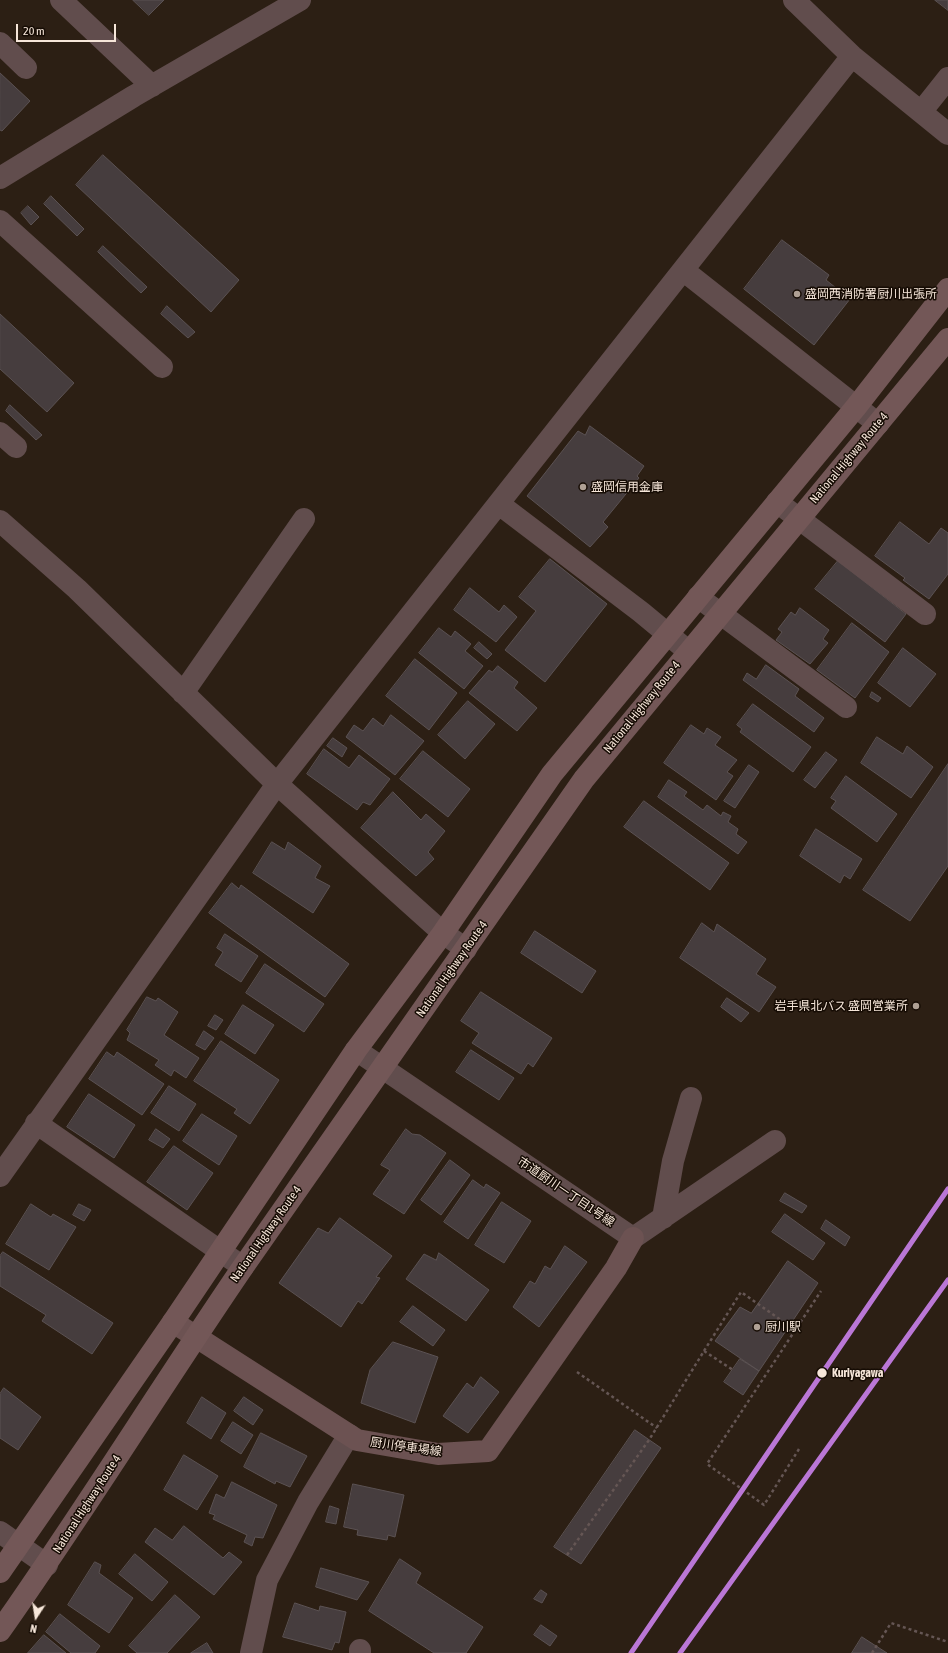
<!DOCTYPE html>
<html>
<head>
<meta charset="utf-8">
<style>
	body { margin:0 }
	#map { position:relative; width:948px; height:1653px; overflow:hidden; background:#2c1f14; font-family:"Asap Condensed",sans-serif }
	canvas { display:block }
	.north { position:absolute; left:16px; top:1597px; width:40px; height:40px; -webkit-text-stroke:3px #160c04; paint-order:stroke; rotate:192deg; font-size:11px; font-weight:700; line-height:16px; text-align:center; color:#f6e6d9 }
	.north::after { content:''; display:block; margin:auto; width:14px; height:18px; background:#f6e6d9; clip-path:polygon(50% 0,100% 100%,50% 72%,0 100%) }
	.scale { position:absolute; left:16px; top:24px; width:100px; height:18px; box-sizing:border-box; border:2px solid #f6e6d9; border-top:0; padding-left:5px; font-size:12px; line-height:14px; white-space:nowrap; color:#f6e6d9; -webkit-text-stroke:3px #160c04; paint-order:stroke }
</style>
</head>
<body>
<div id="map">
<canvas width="948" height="1653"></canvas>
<div class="north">N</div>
<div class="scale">20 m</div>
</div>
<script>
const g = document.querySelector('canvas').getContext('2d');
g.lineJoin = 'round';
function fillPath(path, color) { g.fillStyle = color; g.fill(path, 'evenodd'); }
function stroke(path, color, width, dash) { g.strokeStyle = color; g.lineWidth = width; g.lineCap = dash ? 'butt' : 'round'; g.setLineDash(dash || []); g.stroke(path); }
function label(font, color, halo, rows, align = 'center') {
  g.font = font + ' "Asap Condensed","Noto Sans JP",sans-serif'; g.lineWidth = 3; g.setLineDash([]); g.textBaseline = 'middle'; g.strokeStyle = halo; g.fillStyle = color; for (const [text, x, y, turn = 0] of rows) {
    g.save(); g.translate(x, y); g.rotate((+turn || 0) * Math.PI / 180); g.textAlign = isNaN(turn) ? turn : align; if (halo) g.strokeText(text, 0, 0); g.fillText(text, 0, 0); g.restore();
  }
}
const building = new Path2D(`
	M133 0H164L149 15Z
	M935 0H948V10Z
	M0 73 30 101 2 131 0 130Z
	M103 155 239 280 211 312 76 185Z
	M51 196 84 229 77 236 44 204Z
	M28 206 39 217 31 225 21 213Z
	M782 240 829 275 826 280 850 299 814 345 744 289Z
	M103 246 147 287 141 293 98 252Z
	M167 306 195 332 188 338 161 314Z
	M0 314 74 383 47 412 0 369Z
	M10 405 42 435 36 440 6 411Z
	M590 426 644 466 637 476 639 478 603 522 608 527 590 547 527 496 578 431 585 435Z
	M900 522 929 544 941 528 948 533V574L929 599 903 580 905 578 875 556Z
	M550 559 607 604 545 682 505 650 536 611 519 597Z
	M838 561 906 614 885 642 815 589Z
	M470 588 499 612 504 605 517 617 496 642 454 610Z
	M800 608 829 630 823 639 828 643 810 664 776 640 782 632 778 629 791 612 795 615Z
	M852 623 889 652 855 698 817 670Z
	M439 628 451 637 455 631 471 644 465 651 483 666 464 689 419 653Z
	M479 642 492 654 487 659 474 648Z
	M903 648 936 674 910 707 878 683Z
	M415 659 457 693 429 730 386 696Z
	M766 665 799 689 795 696 824 718 814 732 743 680 747 673 756 679Z
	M498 666 518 682 514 688 537 708 517 731 469 693 489 670 492 672Z
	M872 692 881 698 878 702 870 697Z
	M468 701 495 724 465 759 438 735Z
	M753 704 811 747 793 772 740 732 742 729 737 725Z
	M391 715 424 741 395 775 346 737 354 725 363 731 373 718 383 726Z
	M691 725 704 734 707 728 721 737 715 745 737 760 727 772 733 776 716 800 664 763Z
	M877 737 903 754 907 746 933 767 911 798 861 763Z
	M333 738 347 748 342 757 327 746Z
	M324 749 349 768 359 755 390 779 370 805 363 802 357 810 307 774Z
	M423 751 470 789 448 817 400 779Z
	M826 752 837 760 815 788 804 780Z
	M948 764V866L910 921 863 890Z
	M749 765 759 772 735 808 724 801Z
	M846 776 897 814 877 842 831 808 836 801 831 798Z
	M669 780 687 792 684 796 703 810 707 805 721 816 723 812 731 816 728 822 738 829 736 834 747 842 738 854 658 797Z
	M393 792 421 820 426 814 445 831 428 852 434 859 416 876 361 828Z
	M644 801 729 863 710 890 624 827Z
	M816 829 862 859 850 879 844 875 840 883 800 856Z
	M272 842 285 850 288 842 321 866 315 878 330 886 313 913 253 873Z
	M232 883 239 889 241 885 349 964 325 997 209 913Z
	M702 923 714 932 717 924 766 959 756 974 776 987 759 1012 680 958Z
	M535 931 596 971 582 993 521 953Z
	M225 934 258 956 241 982 215 965 223 952 217 948Z
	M265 964 324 1004 304 1032 246 993Z
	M481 992 552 1038 533 1067 528 1063 521 1074 472 1043 479 1033 461 1021Z
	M147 997 156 1001 158 998 178 1012 164 1035 199 1058 186 1078 174 1070 171 1076 155 1065 159 1060 127 1040 130 1033 127 1030Z
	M727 998 749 1013 741 1022 721 1007Z
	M243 1005 274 1025 255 1054 225 1034Z
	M215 1015 223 1020 216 1030 208 1026Z
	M204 1031 214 1038 205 1050 196 1045Z
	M221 1041 279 1080 250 1124 234 1113 237 1109 194 1081Z
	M471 1050 514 1078 499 1100 456 1072Z
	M107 1052 114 1057 117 1052 164 1084 142 1115 89 1079Z
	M169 1086 196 1104 179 1131 151 1113Z
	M89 1094 135 1125 114 1158 67 1127Z
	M202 1114 237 1136 219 1165 183 1141Z
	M156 1129 170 1139 163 1148 149 1140Z
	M406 1129 412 1134 420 1135 446 1153 404 1214 373 1194 390 1170 381 1165Z
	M174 1146 213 1173 187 1210 147 1182Z
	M450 1160 470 1175 441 1215 421 1200Z
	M473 1180 484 1188 486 1184 500 1193 468 1239 444 1222Z
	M785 1193 807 1206 802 1213 780 1201Z
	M502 1202 531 1221 504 1263 475 1245Z
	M31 1204 51 1217 53 1214 76 1227 49 1270 6 1244Z
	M79 1204 91 1210 84 1221 73 1215Z
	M785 1214 825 1243 813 1260 772 1232Z
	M340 1218 392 1256 376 1277 380 1278 362 1304 358 1301 341 1327 279 1283 318 1228 328 1233Z
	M826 1220 850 1237 845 1246 821 1229Z
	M565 1246 587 1262 539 1327 513 1307 530 1281 535 1284 545 1266 550 1269Z
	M3 1252 113 1323 92 1354 42 1321 46 1315 0 1286V1256Z
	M439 1253 489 1290 466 1321 406 1279 424 1254 436 1260Z
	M788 1261 818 1283 759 1371 715 1341 740 1307 751 1313Z
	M413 1306 445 1330 433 1346 400 1322Z
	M393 1342 438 1357 415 1423 361 1403 370 1370Z
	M740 1359 759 1371 743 1395 724 1382Z
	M481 1377 499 1392 468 1433 443 1416 467 1383 473 1388Z
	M4 1388 41 1417 18 1450 0 1438V1394Z
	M202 1397 226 1413 211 1439 187 1423Z
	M244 1397 263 1410 253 1425 234 1411Z
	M233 1422 253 1435 241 1454 221 1441Z
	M635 1430 661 1448 581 1564 554 1547Z
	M261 1433 307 1456 290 1487 276 1481 275 1484 244 1467Z
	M184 1455 218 1476 197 1510 164 1490Z
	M232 1482 277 1505 263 1538 255 1537 252 1546 244 1542 247 1535 213 1519 215 1515 209 1513 216 1494 224 1498Z
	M353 1484 404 1495 395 1537 388 1535 387 1540 357 1535 358 1530 344 1527Z
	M330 1506 339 1509 336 1524 326 1522Z
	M184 1526 223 1558 229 1552 242 1562 214 1595 145 1542 155 1528 172 1540Z
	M135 1554 168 1582 152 1601 119 1574Z
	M400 1559 421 1573 416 1583 483 1627 466 1653H434L369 1611Z
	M95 1562 101 1565 99 1573 133 1598 109 1633 68 1605Z
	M321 1568 369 1582 357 1600 316 1587Z
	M541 1590 547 1594 542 1603 534 1599Z
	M175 1595 200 1617 167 1653H137L129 1646Z
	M295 1603 319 1611 320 1606 346 1612 339 1643 335 1642 332 1650 283 1637Z
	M60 1614 100 1646 95 1653H71L46 1632Z
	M541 1625 557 1636 550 1646 534 1635Z
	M44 1635 66 1653H28Z
	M862 1637 876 1646 887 1653H852Z
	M207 1643 213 1653H191Z`);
fillPath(building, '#463d3e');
stroke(building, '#5b5253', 1);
stroke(new Path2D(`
	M704 1351 741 1292 795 1330
	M577 1372 657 1428
	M799 1449 764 1505 707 1464 821 1291
	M567 1555 649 1440 704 1351 733 1370
	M872 1653 891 1623 948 1642`), '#655654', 2.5, [3, 3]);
stroke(new Path2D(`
	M61 0 152 86
	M794 0 852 56 948 134
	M0 43 26 68
	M921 112 948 78
	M0 178 134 96 300 0
	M0 221 162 367
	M683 270 878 424
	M0 433 16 447
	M777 502 925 614
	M499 504 641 612 688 651
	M0 521 77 589 277 784 443 933 466 949
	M698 597 846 707
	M183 693 304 519
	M356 1050 633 1238 775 1141
	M36 1123 243 1267
	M0 1176 277 784 852 56
	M663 1218 673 1161 691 1098
	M0 1532 47 1565
	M251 1653 267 1580 308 1502 349 1435
	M360 1653V1650`), '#614d4d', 22);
stroke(new Path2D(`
	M173 1322 357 1440 438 1454 488 1451 616 1268 633 1238`), '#6c5252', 22);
stroke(new Path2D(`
	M0 1572 173 1322 356 1050 443 933 552 774 856 407 948 289
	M0 1631C84 1512 161 1387 243 1267L584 779 948 339`), '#735757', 22);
stroke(new Path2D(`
	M631 1653 948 1189
	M680 1653 948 1280`), '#ba77d6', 5);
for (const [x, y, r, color] of [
	[797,294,4,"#afa094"],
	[583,487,4,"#afa094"],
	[916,1006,4,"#afa094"],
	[757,1327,4,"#afa094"],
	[822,1373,5.5,"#f6e6d9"]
]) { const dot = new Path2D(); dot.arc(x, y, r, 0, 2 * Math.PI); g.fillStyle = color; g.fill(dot); stroke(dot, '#160c04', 1.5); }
label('12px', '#f6e6d9', '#160c04', [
	["盛岡西消防署厨川出張所",805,294],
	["盛岡信用金庫",591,487],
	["岩手県北バス 盛岡営業所",908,1006,"right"],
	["厨川駅",765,1327]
], 'left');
label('12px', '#f6e6d9', '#160c04', [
	["National Highway Route 4",849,458,-50],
	["National Highway Route 4",642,707,-51],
	["National Highway Route 4",452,969,-55],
	["市道厨川一丁目1号線",566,1192,34],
	["National Highway Route 4",266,1234,-55],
	["厨川停車場線",406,1447,8],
	["National Highway Route 4",87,1504,-57]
]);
label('bold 12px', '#f6e6d9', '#160c04', [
	["Kuriyagawa",832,1373]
], 'left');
</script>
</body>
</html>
